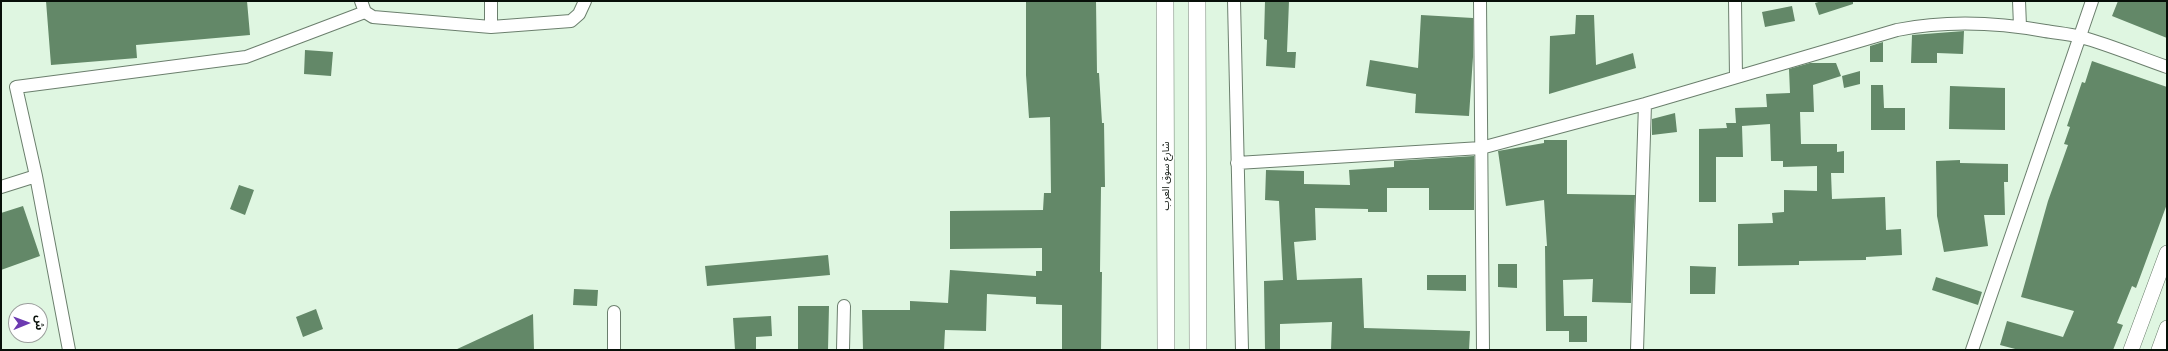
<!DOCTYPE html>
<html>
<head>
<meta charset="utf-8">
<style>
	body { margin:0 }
	#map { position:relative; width:2168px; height:351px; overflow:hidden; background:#dff6e1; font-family:Raleway,"Noto Sans Arabic",sans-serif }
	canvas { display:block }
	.frame { position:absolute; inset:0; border:2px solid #081009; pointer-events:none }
	.north { position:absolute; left:8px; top:303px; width:40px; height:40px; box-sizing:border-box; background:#fff; border:1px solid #9c9f9d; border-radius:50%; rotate:89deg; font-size:11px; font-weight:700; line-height:16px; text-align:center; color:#081009 }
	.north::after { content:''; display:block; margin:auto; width:14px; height:18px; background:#6c3ab1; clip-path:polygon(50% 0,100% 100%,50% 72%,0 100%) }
</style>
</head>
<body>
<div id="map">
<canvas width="2168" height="351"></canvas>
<div class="frame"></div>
<div class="north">ش</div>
</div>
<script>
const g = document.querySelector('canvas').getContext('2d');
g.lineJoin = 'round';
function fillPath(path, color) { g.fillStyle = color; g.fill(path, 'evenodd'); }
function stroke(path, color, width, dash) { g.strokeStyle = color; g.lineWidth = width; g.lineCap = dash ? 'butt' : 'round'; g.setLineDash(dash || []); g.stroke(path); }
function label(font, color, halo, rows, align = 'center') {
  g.font = font + ' Raleway,"Noto Sans Arabic",sans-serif'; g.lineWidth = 3; g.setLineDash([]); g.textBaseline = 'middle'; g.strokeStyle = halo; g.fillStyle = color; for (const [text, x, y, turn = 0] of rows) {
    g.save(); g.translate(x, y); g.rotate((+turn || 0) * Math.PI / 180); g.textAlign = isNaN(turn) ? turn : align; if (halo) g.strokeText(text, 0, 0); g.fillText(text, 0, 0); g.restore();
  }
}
fillPath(new Path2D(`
	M46 1H247L250 35 136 45 137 58 51 65Z
	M1026 1H1096L1097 73H1099L1102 123H1104L1105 187H1101L1100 272H1102L1101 350H1062V305L1036 304V297L987 294 986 331 945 330 944 350H863L862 310H910V301L948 303 950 270 1036 276V271H1042V248L950 249V211L1043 210 1044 193H1051L1050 117 1029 118 1026 75Z
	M1265 1H1289L1287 52H1296L1295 68 1266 66 1267 40 1264 39Z
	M1822 1H1853V4L1819 15 1815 3Z
	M2118 1H2167V38L2112 16Z
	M1792 6 1795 21 1765 27 1762 12Z
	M1421 15 1473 18V57L1469 116 1415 113 1416 94 1366 86 1370 60 1418 68Z
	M1576 15H1594L1596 65 1633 53 1636 68 1549 94 1550 36 1575 34Z
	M1964 31 1963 54 1937 53V63H1911L1912 35Z
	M1883 42V62H1870V46Z
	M305 50 333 52 331 76 304 74Z
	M2092 61 2167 87V204L2136 288 2132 286 2117 323 2123 325 2113 350H2019L2000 345 2007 321 2063 337 2074 311 2021 297 2048 201 2068 145 2064 144 2070 127 2067 126 2082 82 2085 83Z
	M1810 63H1836L1841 76 1813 85 1814 112H1800L1801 144H1837V152L1844 151V173H1831L1832 199 1885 197 1886 230 1901 229 1902 255 1866 257V260L1799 261V265L1738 266V224L1773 223 1772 213 1784 212V190L1817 191V166L1783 167V161H1771L1770 124 1742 126 1743 157H1716V202H1699V129L1727 128 1726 123H1736L1735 108 1767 107 1766 94 1790 93 1789 69Z
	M1860 71V84L1844 88 1842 76Z
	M1871 85H1883L1884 108H1905V130H1871Z
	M1950 86 2005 88V130L1949 129Z
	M1675 113 1677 132 1652 135V119Z
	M1544 140H1567V194L1635 195 1631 303 1592 302 1593 279 1563 280 1564 316H1587V342H1569V331H1546L1545 246H1547L1544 200 1506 206 1498 151 1544 143Z
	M1474 156V210H1429V188H1387V212H1368V209L1315 208 1316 240 1294 242 1297 280 1362 278 1364 328 1470 331 1469 350H1331L1332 322 1280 324V350H1265L1264 281 1283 280 1279 201 1265 200 1266 170 1304 171V184L1350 185 1349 170 1394 167V161Z
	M1960 160V163L2008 164V182H2004L2005 215H1984L1988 246 1944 252 1937 216 1936 161Z
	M239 185 254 190 245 215 230 209Z
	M23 206 40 256 1 270V213Z
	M828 255 830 275 707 286 705 266Z
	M1498 264H1517V288L1498 287Z
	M1690 266 1716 267 1715 294H1690Z
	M1427 275H1466V291L1427 290Z
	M1936 277 1982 292 1978 305 1932 290Z
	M574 289 598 290 597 306 573 305Z
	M798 306H829L828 350H798Z
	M316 309 323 329 303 337 296 317Z
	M533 314 534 350H455Z
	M771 316 772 336 756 337V350H735L733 318Z`), '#638868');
const minor = new Path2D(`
	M361 1 365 12 373 17 491 27 571 21 579 14 585 1
	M491 1V27
	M1234 1 1242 350
	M1480 1 1483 350
	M1735 1 1736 77
	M2019 1 2020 26
	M1237 163 1481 148 1645 104 1897 30C1947 20 1995 22 2045 31 2057 33 2069 34 2081 37 2110 45 2138 57 2167 67
	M1 187 36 176
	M614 312V350
	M69 350 36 176 16 87 246 57 365 12
	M843 350 844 306
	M1637 350 1645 104
	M1972 350 2092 1`);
const tertiary = new Path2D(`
	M2131 350 2167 253
	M2159 350 2167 328`);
const secondary = new Path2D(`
	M1165 1 1166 350
	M1197 1 1198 350`);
stroke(minor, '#6b7f6d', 14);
stroke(tertiary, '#6b7f6d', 16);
stroke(secondary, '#6b7f6d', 18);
stroke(minor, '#fff', 12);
stroke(tertiary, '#fff', 15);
stroke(secondary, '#fff', 17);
label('10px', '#081009', '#fff', [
	["شارع سوق العرب",1166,176,-90]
]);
</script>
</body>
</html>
